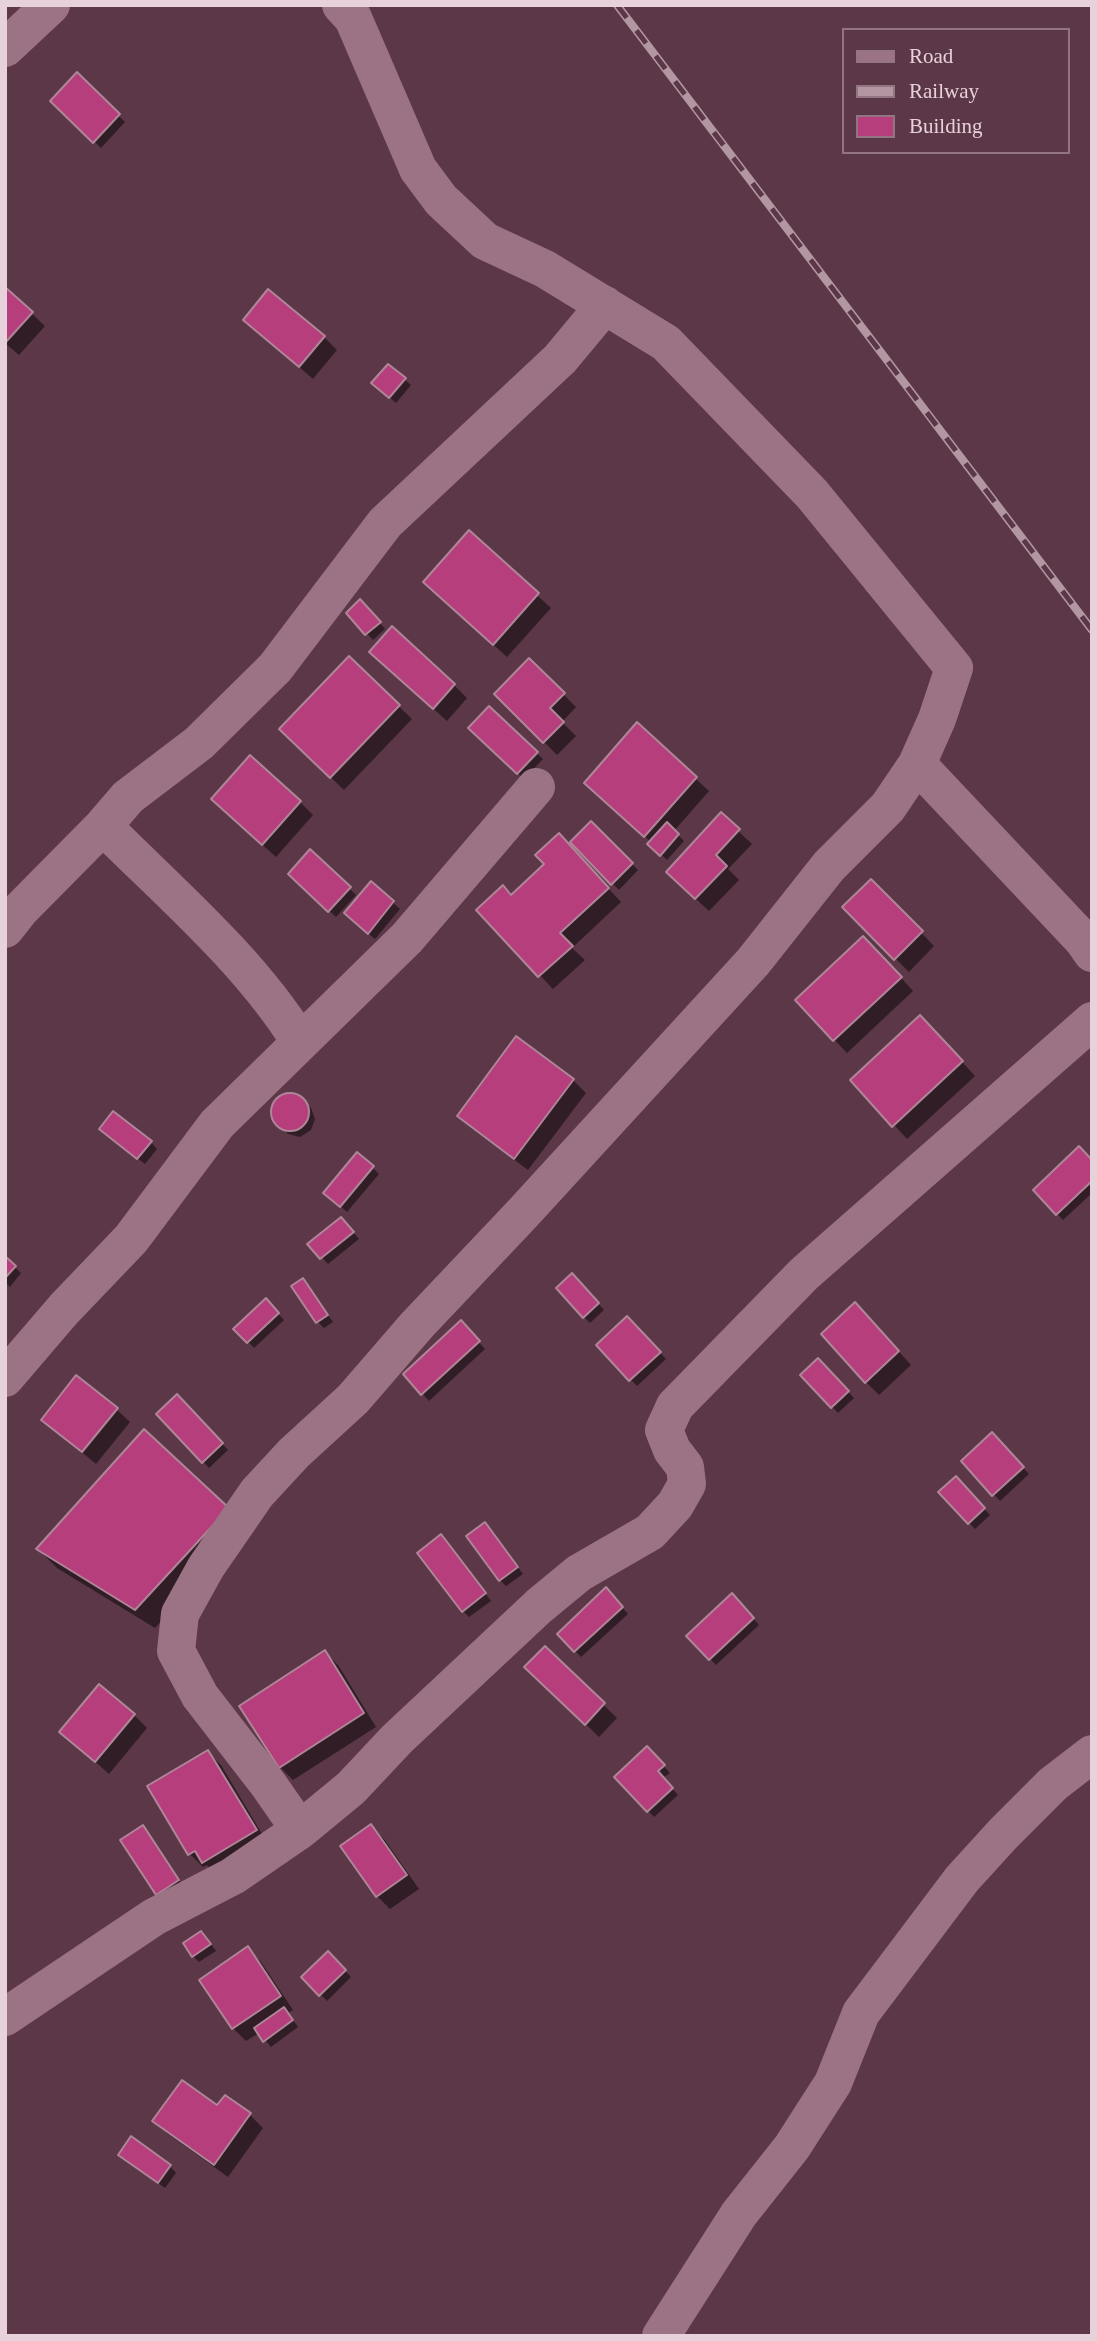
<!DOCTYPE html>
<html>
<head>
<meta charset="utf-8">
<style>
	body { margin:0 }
	#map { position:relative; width:1097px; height:2341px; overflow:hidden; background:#5b3747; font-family:"Times New Roman",serif }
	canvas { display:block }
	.frame { position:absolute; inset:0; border:7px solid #e7d1da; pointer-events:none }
	.legend { position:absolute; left:842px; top:28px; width:228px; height:126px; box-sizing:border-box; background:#5b3747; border:2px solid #937582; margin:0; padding:9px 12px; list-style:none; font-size:21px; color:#e7d1da }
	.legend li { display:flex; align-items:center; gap:14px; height:35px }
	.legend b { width:35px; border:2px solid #937582 }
</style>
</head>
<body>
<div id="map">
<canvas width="1097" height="2341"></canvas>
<div class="frame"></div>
<ul class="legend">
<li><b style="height:9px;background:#9b7384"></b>Road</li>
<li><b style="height:9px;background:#b297a2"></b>Railway</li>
<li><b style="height:19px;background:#b63e7d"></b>Building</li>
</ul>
</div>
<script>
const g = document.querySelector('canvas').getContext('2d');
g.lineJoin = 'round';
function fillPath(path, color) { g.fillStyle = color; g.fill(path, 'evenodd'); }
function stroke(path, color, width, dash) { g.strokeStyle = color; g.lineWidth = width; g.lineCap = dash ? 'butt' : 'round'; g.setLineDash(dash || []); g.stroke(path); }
fillPath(new Path2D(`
	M77 75 125 122 101 148 52 101Z
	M5 289 45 326 19 355 5 343Z
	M245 320 324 337 337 350 313 379Z
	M404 379 411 385 396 403 380 389Z
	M469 533 551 608 507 657 438 595Z
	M367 608 385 629 373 640 348 613Z
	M349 658 412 719 344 790 281 729Z
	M529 660 576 707 562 722 576 736 557 755 496 694Z
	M385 665 454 685 467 698 447 721Z
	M489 709 543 759 524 779 470 728Z
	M637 725 709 791 674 831 684 841 667 860 650 844 651 842 599 796Z
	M300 802 313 815 276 857 226 812Z
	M721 815 752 844 728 869 739 880 709 911 681 885Z
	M591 823 638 870 619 890 572 842Z
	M572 849 621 902 572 948 585 960 553 989 479 910 512 897Z
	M310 852 356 895 336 917 290 873Z
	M871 881 934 946 909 972 844 907Z
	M371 883 400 909 375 939 352 920Z
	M877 951 913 991 847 1053 797 1000Z
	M933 1030 975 1076 907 1139 853 1080Z
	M573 1080 586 1093 528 1170 473 1129 460 1116Z
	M289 1094 299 1096 311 1108 315 1119 311 1130 300 1137 288 1134 273 1118 272 1112 275 1102Z
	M107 1135 151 1142 157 1149 145 1164Z
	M1092 1162V1193L1063 1220 1035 1190Z
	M372 1167 379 1174 347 1212 332 1199Z
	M347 1225 359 1239 328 1264 310 1244Z
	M5 1258 21 1273 10 1287 5 1282Z
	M572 1275 604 1310 590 1323 584 1317Z
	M303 1280 333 1322 324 1328 318 1322Z
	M266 1301 284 1320 254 1348 236 1329Z
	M627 1318 666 1359 637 1386 598 1345Z
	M868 1318 911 1365 879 1395 866 1382Z
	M461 1323 485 1349 429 1401 405 1374Z
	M818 1360 854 1398 838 1413 802 1375Z
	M177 1396 228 1450 209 1468 159 1414Z
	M116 1409 130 1422 96 1464 43 1420Z
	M992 1435 1029 1474 1000 1501 963 1461Z
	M956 1478 990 1515 975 1529 941 1492Z
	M485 1524 523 1574 506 1586 500 1580Z
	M246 1528 155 1628 57 1568 38 1549Z
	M447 1542 491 1601 469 1617 463 1611Z
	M606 1590 628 1614 581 1657 559 1634Z
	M739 1602 759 1625 716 1665 689 1636Z
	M545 1648 617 1718 599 1737 527 1667Z
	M325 1652 338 1665 376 1727 293 1780 280 1767Z
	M134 1715 147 1728 109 1774 62 1732Z
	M647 1748 670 1773 663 1778 678 1795 654 1817 617 1777Z
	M207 1752 221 1765 268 1844 217 1876 207 1865 203 1867 190 1854Z
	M371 1826 384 1839 419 1889 390 1909 377 1896 342 1847Z
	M143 1827 184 1887 164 1901Z
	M207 1939 216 1951 199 1962 193 1956Z
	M247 1949 261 1962 293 2010 288 2013 298 2027 271 2047 259 2033 246 2041 233 2028 201 1981Z
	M328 1953 351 1977 327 2001 304 1977Z
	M217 2107 249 2114 263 2128 228 2177 168 2134 155 2121Z
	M127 2161 170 2166 176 2173 165 2188Z`), '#0007');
const building = new Path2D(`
	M77 72 120 114 93 143 50 101Z
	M5 287 33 312 5 343Z
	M268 289 325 336 299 367 243 320Z
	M388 364 406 378 389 398 371 383Z
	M469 530 539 593 493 645 423 582Z
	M360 599 381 622 365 635 346 613Z
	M392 626 455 684 433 709 369 652Z
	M349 656 400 705 330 778 279 729Z
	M529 658 565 693 550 708 564 722 543 743 494 694Z
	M489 706 538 752 517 774 468 728Z
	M637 722 697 777 644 837 584 783Z
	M250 755 301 801 262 845 211 799Z
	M721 812 740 829 716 855 727 866 695 899 666 872Z
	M591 821 633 863 611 885 570 842Z
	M667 822 679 834 660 856 647 844Z
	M559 833 609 888 560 933 573 946 538 977 476 910 503 885 511 895 544 864 535 855Z
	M310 849 351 887 328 912 288 874Z
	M871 879 923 931 894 960 842 907Z
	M371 881 394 901 368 934 344 913Z
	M863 936 902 977 833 1041 795 1000Z
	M920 1015 963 1061 892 1127 850 1080Z
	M516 1036 574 1079 514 1159 457 1116Z
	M271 1112a19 19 0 1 1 38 0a19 19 0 1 1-38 0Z
	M113 1111 152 1141 137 1159 99 1129Z
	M1079 1146 1092 1160V1181L1056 1215 1033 1190Z
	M357 1152 374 1166 340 1207 323 1193Z
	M341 1217 354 1232 320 1259 307 1244Z
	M5 1256 16 1266 5 1278Z
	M572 1273 599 1303 583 1318 556 1288Z
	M303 1278 328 1315 316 1323 291 1286Z
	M266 1298 279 1313 247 1343 233 1329Z
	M855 1302 899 1351 865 1383 821 1334Z
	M627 1316 661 1352 629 1381 596 1345Z
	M461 1320 480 1341 421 1395 403 1374Z
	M818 1358 849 1391 831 1408 800 1375Z
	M76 1375 118 1408 82 1452 41 1420Z
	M177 1394 223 1443 202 1463 156 1414Z
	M144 1429 229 1508 135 1610 36 1549Z
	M992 1432 1024 1467 992 1496 961 1461Z
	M956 1476 985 1508 968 1524 938 1492Z
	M485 1522 518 1567 499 1581 466 1536Z
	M441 1534 486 1593 462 1612 417 1553Z
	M606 1587 623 1607 574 1652 557 1634Z
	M732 1593 754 1618 709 1660 686 1636Z
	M545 1646 605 1703 585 1725 524 1667Z
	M325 1650 364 1713 279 1768 239 1706Z
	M99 1684 135 1714 95 1762 59 1732Z
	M647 1746 665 1765 658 1771 673 1788 647 1812 614 1777Z
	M208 1750 257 1830 202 1863 195 1851 188 1855 147 1786Z
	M371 1824 407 1875 376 1897 340 1846Z
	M143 1825 179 1880 156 1895 120 1840Z
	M201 1931 211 1944 192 1957 183 1943Z
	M248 1946 281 1996 232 2029 199 1980Z
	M328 1951 346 1970 319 1996 301 1977Z
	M284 2007 293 2020 263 2042 254 2028Z
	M182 2080 217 2105 225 2095 251 2113 214 2165 152 2121Z
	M131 2136 171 2165 158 2183 118 2155Z`);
fillPath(building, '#b63e7d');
stroke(building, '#af8697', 2);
stroke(new Path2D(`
	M5 48 51 5
	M917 764 1083 940 1092 953
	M103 826C170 893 250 961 300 1042
	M5 929 20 910 103 826 128 797 199 743 275 668 385 523 560 359 605 305
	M5 1378 64 1309 131 1239 217 1124 407 938 536 787
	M300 1830 268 1784 200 1696 176 1651 180 1614 206 1567 257 1493 294 1453 353 1399 417 1325 523 1213 753 962 829 866 888 807 917 764 937 719 954 668 812 494 666 343 545 269 485 241 441 200 418 169 353 18 341 5
	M5 2017 154 1917 233 1876 300 1830 351 1788 397 1739 539 1606 579 1573 650 1532 675 1505 687 1484 685 1467 672 1450 664 1430 675 1406 804 1274 1092 1021
	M661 2336 739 2214 792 2147 833 2083 861 2013 962 1879 1003 1834 1053 1784 1092 1754`), '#9b7384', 38);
const rail = new Path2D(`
	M617 5 1092 630`);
stroke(rail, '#b297a2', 8);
stroke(rail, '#5b3747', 5, [16]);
</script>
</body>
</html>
